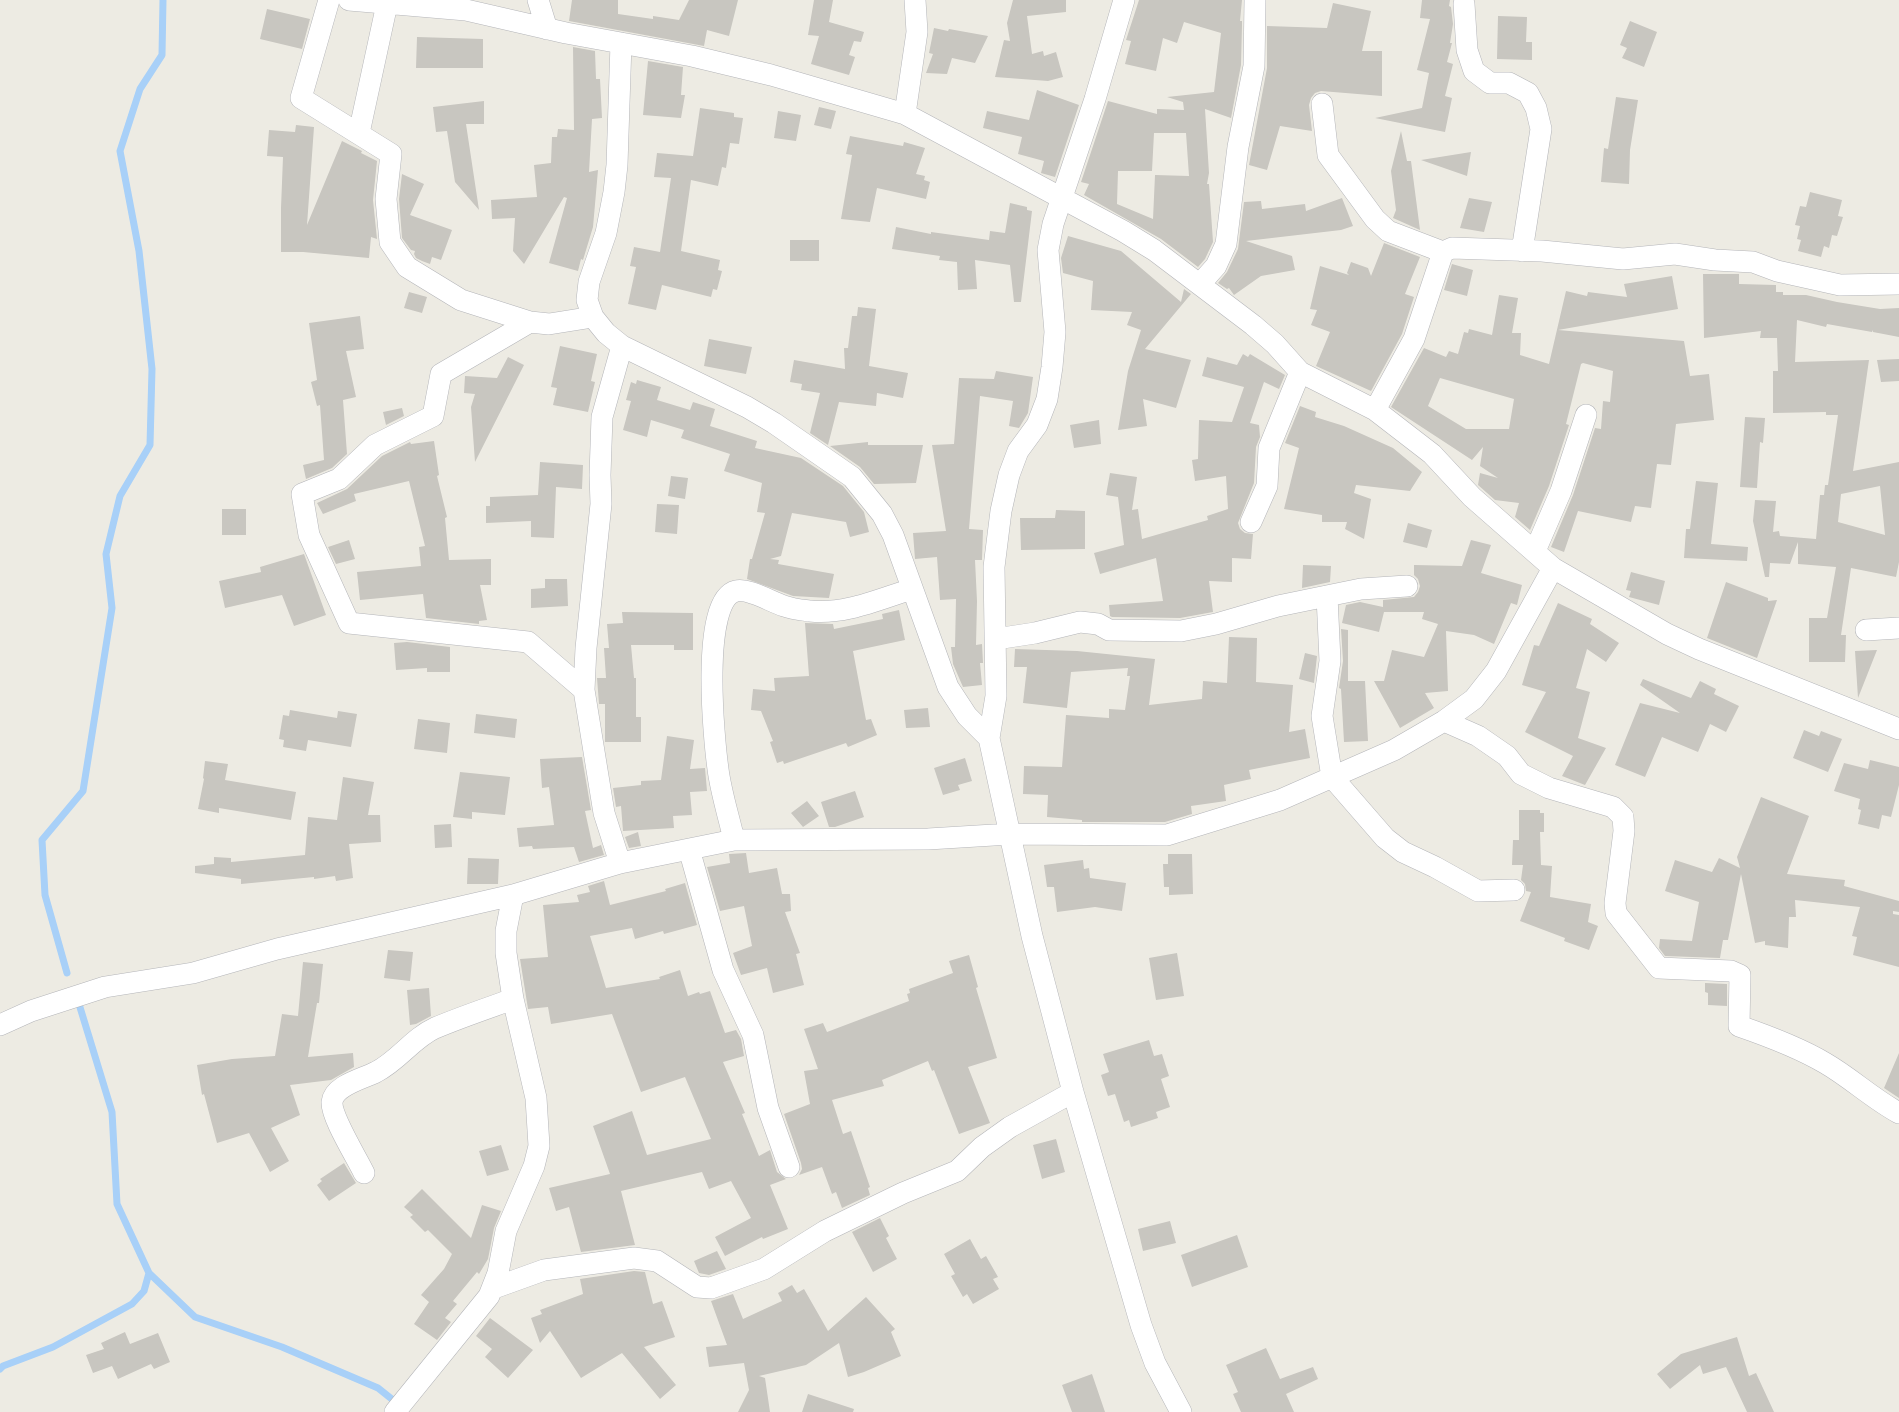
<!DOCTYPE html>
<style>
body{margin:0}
canvas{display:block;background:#edebe3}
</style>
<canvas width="1899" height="1412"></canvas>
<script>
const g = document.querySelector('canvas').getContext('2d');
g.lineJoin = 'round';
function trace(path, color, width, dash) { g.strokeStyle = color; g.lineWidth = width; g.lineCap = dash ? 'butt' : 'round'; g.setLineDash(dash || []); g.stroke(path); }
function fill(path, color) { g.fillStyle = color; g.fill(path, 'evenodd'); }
const stream = new Path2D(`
 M67,973L45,895L42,840L83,791L112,608L106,554L120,496L150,445L152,369L139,251L120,151L140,89L162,55L163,0
 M79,1004L112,1112L117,1204L149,1273L195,1317L282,1347L378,1388L398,1404
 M0,1369L3,1366L53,1347L132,1304L144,1291L149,1273`);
const building = new Path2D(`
 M572,0H618V14L653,19V16L679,20L689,0H738L729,36L707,30L704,46L569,21Z
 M814,0H833L829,22L864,32L861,42L854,41L849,55L855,57L849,75L811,64L819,36L808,35Z
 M1013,0H1066V12L1027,16L1032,54L1043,51L1044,56L1056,52L1063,77L1048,81L995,77L1004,40L1010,41L1007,23Z
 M1139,0H1242L1240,21H1242V25L1241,65L1231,118L1205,109L1209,173L1207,184H1209L1213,242L1205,259L1198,267L1161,239L1084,195L1089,184L1081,182L1108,101L1157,114V109L1184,110L1183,102L1167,97L1214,92L1221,33L1184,22L1177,43L1163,38L1156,71L1125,64L1131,41L1126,40ZM1154,133H1186L1189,176L1155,175L1153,219L1117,204L1118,171H1152Z
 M1422,0H1450L1449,6L1451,7L1453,24L1450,43H1452L1447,62L1453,64L1445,96L1452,98L1445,132L1375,118L1422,108L1429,73L1417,70L1430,19L1420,18Z
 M1333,3L1371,11L1362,51H1382V96L1321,91L1315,93L1311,98L1309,105L1312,131L1280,126L1267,170L1249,165L1267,68V26L1327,28Z
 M267,9L310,19L302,49L260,39Z
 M1498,16L1527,17L1526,42H1532V60L1497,59Z
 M1630,21L1657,32L1644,67L1622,58L1627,48L1620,45Z
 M934,28L948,31L949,29L988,36L975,63L952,58L947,74L926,73L933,54L929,53Z
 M417,37L483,39V68H416Z
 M573,47L595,51L596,79H600L602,118L592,119L589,172L598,170L593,227L583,260L581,259L578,271L549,263L567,198L564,197L524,264L513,251L515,218L492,219L491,200L537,197L534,165L551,163L552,137H557L558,129L574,130Z
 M648,61L683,67L681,95H685L681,118L643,115Z
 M1037,90L1079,105L1055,177L1041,173L1044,161L1018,154L1022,137L983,128L987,111L1029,120Z
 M1616,97L1638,100L1630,150L1629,184L1601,182L1604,148L1608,149Z
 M484,101V124H466L479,210L455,182L447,131L436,132L433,107Z
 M819,107L836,111L831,129L814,125Z
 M700,108L734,113V117L743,118L739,144L730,143L726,168L722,167L718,186L691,180L681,251L720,260L718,270L722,271L717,290L713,289L711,297L662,285L656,310L628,304L636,267L630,266L634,247L660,252L671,178L654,177L657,153L693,156Z
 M778,111L801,115L796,141L774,138Z
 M296,125L314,127L307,225L342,141L362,151L361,153L377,161L373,200L377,239L371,237L369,258L303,252H281V208L283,157L267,156L269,130L295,132Z
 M1401,131L1407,161H1411L1420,230L1393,218L1396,210L1391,171Z
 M850,136L903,146L904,142L925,148L916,174L925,176L924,180L930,182L926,199L877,188L870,222L841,219L852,155L846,154Z
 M1471,152L1467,176L1421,160Z
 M402,174L424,184L410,215L452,230L441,260L432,257L430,264L422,261L416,258L414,254L415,251L411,250L402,238L399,199Z
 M1810,192L1842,200L1838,216L1843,217L1837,236L1832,235L1829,248L1824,246L1821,257L1798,251L1801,240L1797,239L1800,226L1795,225L1800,206L1806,207Z
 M1342,198L1353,226L1341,230L1246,241L1292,256L1295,270L1261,276L1234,295L1229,288L1227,289L1218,283L1227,272L1238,249L1244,202L1261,201L1262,209L1305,204L1306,211Z
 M1469,198L1492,202L1484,232L1460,228Z
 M1010,203L1027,207V210L1032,211L1021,302H1014L1010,265L975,260L977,289L958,290L957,262L939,260L940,256L892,249L896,227L931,234V232L989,240L990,231L1005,233Z
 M1068,236L1121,251L1181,302L1184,289L1191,294L1145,349L1191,360L1176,408L1143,399L1147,426L1118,430L1128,371L1141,330L1127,325L1132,312L1091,310L1093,281L1063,273L1061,258Z
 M790,240H819V261H790Z
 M1384,243L1420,257L1405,294L1414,297L1402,334L1371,391L1316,366L1330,332L1311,325L1317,310L1310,309L1320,266L1349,275L1347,273L1351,262L1368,268L1371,276Z
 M1452,264L1473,270L1467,296L1444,290Z
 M1703,274H1739V284L1776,285V292H1783V295H1806L1837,302L1880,309L1899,308V337L1873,332V330L1872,332L1827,324L1826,327L1797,320L1795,362L1869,360L1853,471L1899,462V562L1896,577L1851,568L1841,635H1846L1845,662H1809V618H1827L1836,567L1798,564V542L1790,564L1770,563L1769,577H1765L1753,521L1755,500L1776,501L1773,532L1779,531L1780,536L1816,539L1820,495H1824L1825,485H1828L1838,415H1826V412L1773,413V371H1778L1777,338H1760L1761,331L1704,338ZM1880,486L1885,535L1838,522L1841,494Z
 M1672,276L1678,309L1558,330L1684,341L1690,376L1709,374L1714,420L1676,424L1671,465L1657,464L1651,508L1635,506L1631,522L1578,511L1564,552L1551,547L1573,495L1595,428L1601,429L1603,401L1610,402L1613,371L1583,363L1581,364L1566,424L1569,425L1549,486L1530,530L1515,517L1519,503L1495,500L1478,485L1480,473L1498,478L1480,466L1483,447L1472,460L1391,407L1424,348L1446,357L1449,351L1458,354L1464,332L1468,333L1469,329L1492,335L1499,295L1518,298L1512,333H1521L1520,355L1549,364L1566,291L1587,296L1588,292L1627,297L1624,284ZM1440,378L1514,399L1509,429H1466L1428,406Z
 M409,292L427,297L422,313L404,308Z
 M858,307L876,309L869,366L908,373L903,398L877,393L876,406L839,402L828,445L810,433L820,393L801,390L802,384L790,382L794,360L845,369L844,348H848L852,316H857Z
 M360,316L364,349L346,351L356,397L343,400L347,454L332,468L306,479L303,465L324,460L320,405L317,406L311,382L317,380L309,323Z
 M709,339L752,347L746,374L704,366Z
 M560,346L597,354L591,381L595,382L588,412L553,405L557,388L551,387Z
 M1243,354L1248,357L1250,354L1285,375L1279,389L1264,382L1250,423L1259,425L1260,437L1256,447L1254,483L1238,523L1240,529L1245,533L1253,534L1251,559L1232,558V582L1209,581L1213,612L1180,618L1112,617L1110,616L1109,605L1163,601L1156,558L1100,574L1094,553L1124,545L1118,497L1106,495L1110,473L1137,477L1132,510L1138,509L1142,539L1208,520L1207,516L1228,509L1226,476L1195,481L1192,460L1198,459L1199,420L1232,422L1244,387L1202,376L1207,357L1237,365Z
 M508,357L524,365L475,462L471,407L475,394L464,393L465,376L497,378Z
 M1899,359V381L1881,382L1877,360Z
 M996,371L1033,377L1028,413L1019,428L1009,426L1013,401L980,396L969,529L983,530L982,560H975L977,601L976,645L982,644L983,663H980L982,685L963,687L953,664L951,647H955L956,599L940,600L937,557L915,559L913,533L946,531L932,445L954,444L959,378L994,379Z
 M637,380L661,387L657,400L690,410L693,402L715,409L710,426L757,441L755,448L801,458L843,486L864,512L869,532L850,537L846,522L792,513L781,556L770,559L779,560L778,564L834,574L829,598L793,596L747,579L750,559H752L765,513L757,512L762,483L724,471L730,454L681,438L684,430L651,420L647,437L623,430L631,401L626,400L631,382L636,384Z
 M1300,406L1316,412L1315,417L1344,426L1393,448L1422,472L1410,491L1356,485L1354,493L1371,499L1364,539L1345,529L1347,522H1322V515L1284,509L1299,448L1285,443Z
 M402,408L404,416L386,425L383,412Z
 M1745,417L1765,418L1763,443L1760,442L1757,488L1740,487Z
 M1099,420L1101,444L1074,448L1070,425Z
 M434,441L439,475L437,476L447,517L445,518L449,560L491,559V585H480L487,620L479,621V624L426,618L423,594L360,600L357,572L421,566L419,547L425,546L409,481L354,494L356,501L323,514L317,503L347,489L382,456L410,442L411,444Z
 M868,442V445H923L916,483L874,484L860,467L830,446Z
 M540,462L583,465L582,489L556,487L554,538L531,537V521L486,523V506H490V497L538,495Z
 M671,476L688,478L685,499L668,496Z
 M1696,481L1718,483L1711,544L1748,547L1747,561L1684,558L1686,529H1690Z
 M657,504L679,505L677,534L655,532Z
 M222,509H246V535H222Z
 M1056,510L1085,511V549L1021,550L1020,518H1055Z
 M1408,523L1432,530L1427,548L1403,542Z
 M349,540L355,559L336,564L328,547Z
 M1471,540L1491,545L1481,573L1522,585L1517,605L1511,603L1494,644L1474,635L1446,631L1448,691L1425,693L1434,708L1400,728L1374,681H1384L1392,650L1424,657L1438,624L1422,619L1424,612H1384L1379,632L1342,623L1346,605L1360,602L1383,607V600L1414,597L1418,592L1420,586L1418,579L1414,575V565L1462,566Z
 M304,554L326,615L294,626L282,595L225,608L219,581L261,572L260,567Z
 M1303,565L1331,566L1330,582L1302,588Z
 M1631,572L1665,581L1659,605L1629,597L1631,591L1626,590Z
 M545,579H567L568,606L531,608V589L545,588Z
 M1726,582L1768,598V601L1777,600L1757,658L1707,638Z
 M1558,603L1592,619L1590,624L1619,643L1606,662L1587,649L1576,688L1590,692L1578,738L1606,748L1585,785L1562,776L1573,756L1525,732L1546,692L1522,685L1534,645L1539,646Z
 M899,610L905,640L853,651L866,720L871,719L877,735L848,747L846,743L784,764L783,761L777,763L770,742L773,741L761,711L751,710L753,689L775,691L774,678L809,676L805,623L833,624L834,629L883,619L882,614Z
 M622,612L693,613V650H674V645H631L634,678H636V717H641V742H605V704H599L597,678H606L604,648H609L607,624L623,623Z
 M1341,629L1348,630V681H1365L1368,741L1344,742L1341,689L1339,688L1343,661Z
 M1229,637L1257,638L1256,682L1293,685L1289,732L1305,729L1310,758L1249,770L1251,779L1224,785L1226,801L1191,806L1192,814L1165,822H1082V820L1047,817L1048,795L1023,794L1024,766L1062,767L1066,715L1109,718V709L1125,710L1130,676H1127L1128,668L1071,672L1067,708L1023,703L1027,667H1014L1015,649L1077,651L1155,659L1149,705L1202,699L1203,681L1227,683Z
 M407,642L450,647V672H427V668L396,670L394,643Z
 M1877,650L1858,698L1855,651Z
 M1305,653L1317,656L1314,683L1299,679Z
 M1643,679L1691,698L1700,681L1716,689L1714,694L1739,706L1726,732L1710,724L1698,752L1662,737L1645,777L1615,765L1640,703L1680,713L1640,685Z
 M928,708L930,727L906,728L904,710Z
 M290,710L337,718L338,711L357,714L351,747L308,740L306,751L283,747L284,740L279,739L283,715L289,716Z
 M476,714L517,719L515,738L474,733Z
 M418,719L450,723L447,753L414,749Z
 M1804,730L1819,736L1821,731L1842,739L1828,772L1793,758Z
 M667,736L694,740L690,769L705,768L707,791L690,792L692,815L673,816L674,828L623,831L621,806L616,807L613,788L641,785V781L661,780Z
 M582,757L591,810L585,811L593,848L601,845L604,855L579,862L574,847L533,849L532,846L519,847L517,828L554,825L549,787L542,788L540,759Z
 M965,758L972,781L958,785L960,790L943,795L934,768Z
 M1870,760L1899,767V785L1891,817L1882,815L1879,829L1858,824L1861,810L1858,809L1860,799L1834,791L1844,763L1868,769Z
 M205,761L228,764L225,780L296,792L291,820L219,808V813L198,809L204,779L203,778Z
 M460,772L510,777L505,815L472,812V819L453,817Z
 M343,777L374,782L368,815H380L381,842L349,844L353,878L336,881L335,876L314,879V877L241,884V879L195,873V866L214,864V857L231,858V862L305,855L308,817L337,820Z
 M855,791L864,817L835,827H829L821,802Z
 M1761,797L1809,816L1787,874L1845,880L1844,886L1899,901V912L1893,911V914L1899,915V967L1853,955L1857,937L1852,936L1860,907L1795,900L1796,917H1789L1788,948L1765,945V941L1755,943L1741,874L1728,940H1723L1720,958L1665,956L1659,948L1660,939L1692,941L1699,902L1665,891L1675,860L1712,872L1719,858L1740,868L1737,857Z
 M807,801L819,816L803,827L791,813Z
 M1519,810H1540V813H1544V832H1540L1541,865L1552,866L1550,897L1591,904L1588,922L1598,926L1589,950L1564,941L1565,938L1520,921L1531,892L1526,891L1525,884L1521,880L1523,865H1512L1513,840H1519Z
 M451,824L452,847L435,848L434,825Z
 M638,832L641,846L629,848L625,837Z
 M746,853L749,873L777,868L782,894H790L791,911L785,912L800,953L796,954L804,985L773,993L767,968L741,975L733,953L752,946L744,906L720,911L707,867L730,863L729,854Z
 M1168,854H1192L1193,894L1169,895V887H1164L1163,864H1168Z
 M468,858L499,859L498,884H467Z
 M1083,860L1084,869L1089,868L1090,878L1126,883L1122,911L1095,907L1057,912L1054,887H1047L1044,865Z
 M604,881L610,905L666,891L665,889L685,883L697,925L664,934L663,931L635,939L632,928L590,936L606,988L660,979L659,977L680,970L688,996L699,992L700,994L710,991L725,1033L736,1030L741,1039L744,1056L723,1062L745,1113L742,1114L759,1156L770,1150L777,1172L786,1179L770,1185L788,1229L763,1239L762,1237L725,1256L715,1237L751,1218L731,1181L709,1189L702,1172L621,1191L635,1245L581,1252L569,1207L556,1211L549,1188L610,1174L593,1126L632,1111L647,1155L711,1139L685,1077L641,1092L612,1014L551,1024L548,1007L528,1009L520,959L548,957L543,905L579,902L577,895L590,892L588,886Z
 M388,950L413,952L410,981L384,978Z
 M1177,953L1184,996L1156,1000L1149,958Z
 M969,955L978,987L976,988L997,1058L968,1067L990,1123L959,1134L934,1070L932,1071L928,1061L882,1080L884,1086L832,1100L843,1134L851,1131L870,1187L868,1188L870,1195L842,1208L836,1192L832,1194L822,1167L799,1175L802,1169L801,1163L784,1114L810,1104L804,1071L818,1069L804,1029L823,1023L827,1032L909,1001L907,994L910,993L909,989L953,973L949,961Z
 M303,962L323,964L319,1003H317L308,1057L353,1053L354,1067L331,1080L290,1085L300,1115L271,1128L289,1161L270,1172L249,1133L217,1143L204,1094L202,1095L197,1065L232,1059L275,1056L282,1014L298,1016Z
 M1705,983L1727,984V1006L1708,1005V993L1705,992Z
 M429,988L431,1016L416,1024L410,1025L407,990Z
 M1149,1040L1154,1056L1162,1054L1169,1076L1161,1079L1170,1107L1156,1112L1158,1118L1131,1127L1129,1120L1124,1122L1115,1094L1108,1096L1101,1075L1109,1072L1103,1054Z
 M1899,1053V1098L1884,1088Z
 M1056,1139L1065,1172L1042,1179L1033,1145Z
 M501,1145L509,1170L487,1176L479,1151Z
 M344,1163L356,1183L329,1201L317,1185L322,1181L320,1179Z
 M422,1189L471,1238L482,1205L501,1211L494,1228L488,1259L479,1274L477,1272L453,1301L457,1304L445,1318L451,1322L437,1340L414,1324L429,1302L421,1295L444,1269L452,1254L428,1230L425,1232L410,1217L413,1215L404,1207Z
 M880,1218L889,1236L886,1238L897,1259L873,1272L852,1232Z
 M1170,1221L1176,1243L1143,1251L1138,1229Z
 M1237,1235L1248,1267L1192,1287L1181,1255Z
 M970,1239L981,1259L986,1256L998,1277L993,1279L999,1289L973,1304L967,1294L963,1297L951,1276L955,1274L944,1254Z
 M717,1251L726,1269L709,1275L699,1273L694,1261Z
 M634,1271L645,1272L653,1304L662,1301L675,1337L644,1347L676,1385L660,1399L622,1353L581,1378L550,1331L540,1343L531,1318L542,1314L540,1310L583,1294L580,1279Z
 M792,1285L797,1293L804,1289L828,1331L866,1297L895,1329L891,1332L901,1356L864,1372L848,1377L839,1343L806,1365L759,1376L765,1378L770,1412H738L749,1390L744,1363L709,1367L706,1347L727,1345L711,1301L733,1294L743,1319L782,1301L778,1293Z
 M490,1318L533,1350L508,1378L485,1357L492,1349L476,1336Z
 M125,1332L130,1344L158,1333L170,1362L154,1369L151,1364L118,1379L112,1366L93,1373L86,1355L104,1349L101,1343Z
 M1737,1337L1749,1376L1756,1373L1774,1412H1747L1726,1367L1703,1374L1700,1365L1670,1389L1657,1374L1681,1354Z
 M1266,1348L1280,1379L1313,1367L1318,1379L1286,1394L1294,1412H1241L1233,1394L1238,1392L1226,1365Z
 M1092,1374L1105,1412H1072L1062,1385Z
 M808,1394L854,1409L853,1412H802Z`);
const minor = new Path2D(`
 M329,0L301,98L391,154L386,199L390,242L407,267L461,300L530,322
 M349,0L466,10L566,33L692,56L771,75L905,114L1123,231L1154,250L1253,325L1275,344L1300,372L1375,410L1432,454L1472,497L1553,568L1667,634L1699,649L1899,729
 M538,0L547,29
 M1124,0L1095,99L1053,224L1048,250L1055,332L1052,367L1047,399L1037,425L1018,451L1009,475L1001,511L994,567L996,696L989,738L1032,936L1073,1092L1141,1325L1155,1363L1181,1412
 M1464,4L1467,50L1474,71L1490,83H1509L1528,93L1536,108L1541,129L1522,251
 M621,43L617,165L614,192L606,233L589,282L587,300L593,317L606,333L622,346L747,407L774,423L852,477L882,514L893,535L948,687L967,716L989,738
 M1322,104L1328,155L1375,219L1388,231L1443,252
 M905,114L917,32L915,0
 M359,133L387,4
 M1200,284L1216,266L1226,244L1238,147L1254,66L1255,0
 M1375,410L1414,339L1443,252L1452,248L1542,251L1623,259L1675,254L1715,260L1753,262L1777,271L1840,285L1899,284
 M1251,522L1267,486L1269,448L1300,372
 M1535,551L1561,491L1586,415
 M1327,596L1330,661L1322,716L1332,777L1385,838L1403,852L1435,867L1478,891L1514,890
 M1866,630L1899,628
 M996,639L1035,633L1080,622L1098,624L1109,630L1181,631L1216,624L1278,606L1361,589L1407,586
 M584,690L528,642L349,623L309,535L302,494L339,479L375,445L433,416L441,374L530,322L549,324L593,317
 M1444,721L1478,736L1507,756L1521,774L1549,788L1613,807L1623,817L1624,831L1615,903L1616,913L1659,968L1731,971L1740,975L1739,1026C1768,1036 1798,1047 1825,1063C1851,1078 1873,1099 1899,1113
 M734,840C729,817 721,793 718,769C714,740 700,600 736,591C749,588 771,602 784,606C792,609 802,610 810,611C845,615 879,599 912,589
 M689,849L723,970L753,1035L768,1108L789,1167
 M620,863L604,813L584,690L586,648L601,504L600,475L602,417L622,346
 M0,1025L31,1011L105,987L193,973L277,949L513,895L620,863L734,840L928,839L1010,834L1167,835L1280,800L1394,750L1444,721L1474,699L1496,671L1553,568
 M364,1173C357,1158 331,1117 332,1102C334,1085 363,1079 376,1072C398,1061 413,1038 435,1028C461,1017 488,1008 513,999
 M494,1288L544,1270L634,1258L657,1261L697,1287L711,1288L764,1269L825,1231L903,1193L957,1171L982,1147L1010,1127L1073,1092
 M395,1412L489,1296L498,1273L506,1231L534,1166L539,1146L536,1098L513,999L506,953V931L513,895`);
trace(stream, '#a8d0f8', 7);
fill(building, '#c8c6c0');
trace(minor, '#b4b5b9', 22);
trace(minor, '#fff', 21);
</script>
